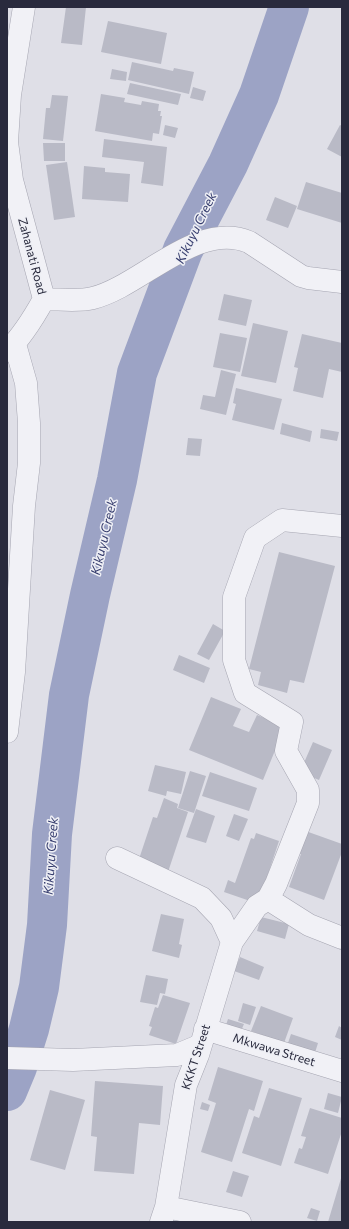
<!DOCTYPE html>
<style>
body{margin:0}
#map{position:relative;width:349px;height:1229px;overflow:hidden;background:#dfdfe7;font-family:Commissioner,sans-serif}
canvas{display:block}
.frame{position:absolute;inset:0;border:8px solid #292a3d;pointer-events:none}
</style>
<div id="map">
<canvas width="349" height="1229"></canvas>
<div class="frame"></div>
</div>
<script>
const g = document.querySelector('canvas').getContext('2d');
g.lineJoin = 'round';
function trace(path, color, width, dash) { g.strokeStyle = color; g.lineWidth = width; g.lineCap = dash ? 'butt' : 'round'; g.setLineDash(dash || []); g.stroke(path); }
function fill(path, color) { g.fillStyle = color; g.fill(path, 'evenodd'); }
function write(font, color, halo, rows, align = 'center') {
  g.font = font + ' Commissioner,sans-serif'; g.lineWidth = 3; g.setLineDash([]); g.textBaseline = 'middle'; g.strokeStyle = halo; g.fillStyle = color; for (const [text, x, y, turn = 0] of rows) {
    g.save(); g.translate(x, y); g.rotate((+turn || 0) * Math.PI / 180); g.textAlign = isNaN(turn) ? turn : align; if (halo) g.strokeText(text, 0, 0); g.fillText(text, 0, 0); g.restore();
  }
}
const river = new Path2D(`
 M7,1091L17,1067L29,1029L39,987L47,925L52,834L69,695L90,595L117,480L137,373L183,250L228,164L259,95L289,7`);
const building = new Path2D(`
 M66,7H86L82,45L61,43Z
 M108,21L167,33L161,64L101,52Z
 M132,62L173,71L174,68L194,72L189,94L128,80Z
 M112,69L127,72L126,81L110,79Z
 M130,83L181,94L178,105L127,94Z
 M193,87L206,91L203,101L190,98Z
 M101,94L125,98L124,102L141,105L142,101L159,104L158,111H161L160,116H162L159,134L153,133L152,141L95,131Z
 M52,95L68,96L63,141L43,139L46,108H50Z
 M165,125L178,128L175,138L163,135Z
 M340,125L342,126V157L327,149Z
 M104,139L167,147L163,186L141,183L144,162L102,157Z
 M43,143H65V161H44Z
 M67,162L75,217L54,220L46,165Z
 M84,166L105,168V172L130,174L128,202L82,199Z
 M306,182L342,193V223L297,209Z
 M275,197L297,206L288,228L266,220Z
 M224,294L252,300L246,326L218,320Z
 M253,323L288,331L276,383L241,376Z
 M220,333L247,338L240,372L213,367Z
 M302,334L342,343V372L329,369L323,398L293,391L298,368L294,367Z
 M221,370L236,374L226,415L200,409L203,395L215,397Z
 M236,388L282,399L274,430L232,420L236,404L233,403Z
 M282,423L312,431L310,442L280,434Z
 M321,429L339,432L337,441L320,438Z
 M188,438L202,439L200,456L186,455Z
 M279,552L335,566L304,683L290,680L287,693L258,685L261,672L249,669Z
 M213,624L225,631L209,660L197,654Z
 M179,655L210,668L204,683L173,670Z
 M211,697L241,709L233,726L249,732L257,715L285,726L263,780L189,750Z
 M313,742L332,750L319,780L300,772Z
 M155,765L186,772L181,794L167,791L166,796L148,791Z
 M190,771L206,776L194,813L178,808Z
 M210,772L257,788L249,811L202,796Z
 M164,798L178,804L177,808L188,812L168,872L138,862L153,817L157,818Z
 M196,809L215,816L206,843L186,837Z
 M234,814L248,819L239,841L226,836Z
 M300,829L342,844V852L324,900L289,887L301,854L292,850Z
 M256,833L279,841L266,880L272,882L253,902L224,892L228,880L235,883L251,838L254,839Z
 M161,914L184,919L179,944L182,945L179,958L152,951Z
 M261,917L289,924L285,939L257,931Z
 M240,957L264,967L259,980L234,971Z
 M146,975L168,979L165,994L160,993L157,1005L140,1002Z
 M163,995L190,1003L176,1044L149,1035L152,1027L149,1026L155,1007L158,1008Z
 M243,1003L256,1007L250,1025L238,1021Z
 M261,1006L293,1018L284,1043L251,1031Z
 M228,1019L244,1024L240,1033L225,1028Z
 M339,1026L342,1028V1040L335,1037Z
 M291,1034L318,1043L314,1056L287,1046Z
 M218,1067L263,1081L254,1111L249,1109L232,1162L201,1152L216,1103L208,1100Z
 M95,1081L163,1086L160,1125L139,1123L134,1174L94,1171L97,1137L91,1136Z
 M269,1088L302,1098L281,1166L242,1153L254,1116L259,1118Z
 M50,1090L85,1100L65,1170L30,1160Z
 M328,1093L342,1097L338,1113L324,1109Z
 M202,1102L210,1105L208,1111L200,1109Z
 M310,1108L342,1118V1131L328,1174L294,1163L299,1148L302,1149L306,1137L301,1136Z
 M233,1171L249,1176L242,1197L226,1192Z
 M342,1175V1222H328Z
 M311,1208L320,1211L317,1221L307,1218Z`);
const minor = new Path2D(`
 M44,299C60,299 77,302 93,298C141,286 197,220 249,242L301,276L308,278L342,282
 M7,351C22,337 34,317 44,299L12,180L7,142L10,95L24,7
 M7,732L14,672L24,506L29,463V423L26,383L15,344
 M117,858L202,898L221,918L232,942L198,1055L186,1085L166,1207L161,1222
 M268,899L309,925L342,938
 M232,942L257,906L268,899L276,884L308,803V790L286,751L292,722L245,693L234,660V597L255,538L282,520L342,526
 M205,1029L342,1071
 M7,1058L73,1060L177,1055L201,1045
 M166,1207L240,1222`);
const streetNames = [
 ["Zahanati Road",32,256,75],
 ["Mkwawa Street",274,1050,17],
 ["KKKT Street",196,1057,-72]
];
const waterNames = [
 ["Kikuyu Creek",196,228,-64],
 ["Kikuyu Creek",104,537,-77],
 ["Kikuyu Creek",51,856,-86]
];
trace(river, '#9ca3c5', 40);
fill(building, '#b9bac6');
trace(minor, '#a5a5b1', 23);
trace(minor, '#f1f1f6', 22);
write('12px', '#292a3d', '#eeeff5', streetNames);
write('italic 13px', '#363d6e', '#eeeff5', waterNames);
</script>
